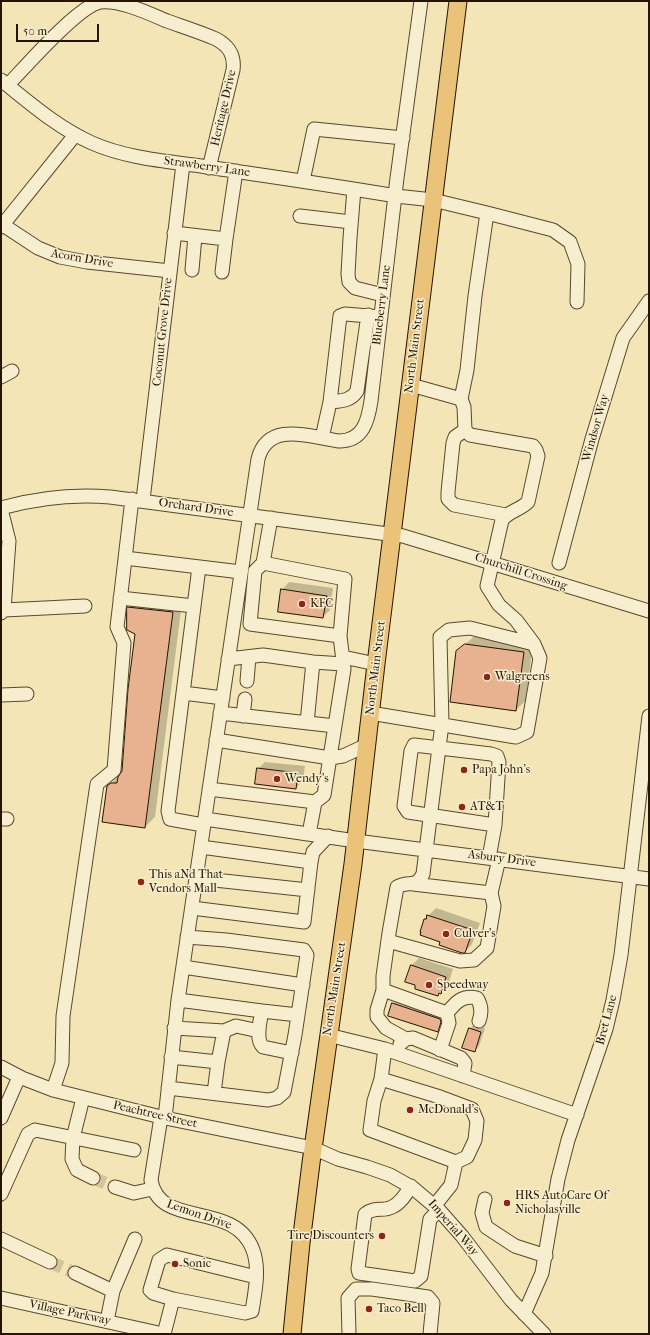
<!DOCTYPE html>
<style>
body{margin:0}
#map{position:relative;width:650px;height:1335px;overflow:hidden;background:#f3e5b5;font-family:"IM FELL French Canon",serif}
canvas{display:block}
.frame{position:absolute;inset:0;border:2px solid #241400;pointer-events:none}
.scale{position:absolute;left:16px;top:24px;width:83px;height:18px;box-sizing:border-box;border:2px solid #241400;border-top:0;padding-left:5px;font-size:12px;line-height:14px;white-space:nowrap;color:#241400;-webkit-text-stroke:3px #f7eecf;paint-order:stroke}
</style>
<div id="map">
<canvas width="650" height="1335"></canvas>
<div class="frame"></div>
<div class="scale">50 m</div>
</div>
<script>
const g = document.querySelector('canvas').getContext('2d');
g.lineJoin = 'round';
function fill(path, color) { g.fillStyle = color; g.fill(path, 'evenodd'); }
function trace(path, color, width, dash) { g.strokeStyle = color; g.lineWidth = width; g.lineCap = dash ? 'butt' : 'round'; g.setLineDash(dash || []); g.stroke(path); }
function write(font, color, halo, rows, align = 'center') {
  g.font = font + ' "IM FELL French Canon",serif'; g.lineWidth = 3; g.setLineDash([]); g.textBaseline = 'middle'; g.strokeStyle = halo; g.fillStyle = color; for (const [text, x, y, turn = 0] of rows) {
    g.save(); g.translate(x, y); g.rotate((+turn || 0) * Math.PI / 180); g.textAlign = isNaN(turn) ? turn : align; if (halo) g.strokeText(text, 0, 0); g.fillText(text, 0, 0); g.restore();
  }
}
const shadow = new Path2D(`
 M289,582L333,588L330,610L323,617L282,590Z
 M138,598L182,602L155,817L145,827L108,787L123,771L136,633L128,608Z
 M476,635L533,642L526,700L516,710L457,651Z
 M265,762L305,766L303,780L296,788L258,769Z
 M436,908L480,923L472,944L465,952L441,941L425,919Z
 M419,958L453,969L448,985L437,995L411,966Z
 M395,1002L442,1017V1020L439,1029L437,1031L393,1004Z
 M474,1024L485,1028L479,1046L474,1051L470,1029Z`);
const building = new Path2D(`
 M281,589L327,596L323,618L278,612Z
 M127,607L173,612L145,828L102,822L107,786L111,783H117L118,777L122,771L128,689L135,634L127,630Z
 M465,644L524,652L516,711L450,702L456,651Z
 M257,768L298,773L296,789L255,784Z
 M427,915L473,930L465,953H462L439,945L440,942L420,935L421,932H420L424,919H426Z
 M411,965L446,977L441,994L439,993L438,996L415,989V985L405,982Z
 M392,1003L440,1019L441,1022L438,1032L388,1016Z
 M469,1028L481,1032L475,1052L462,1048Z`);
const minorTunnel = new Path2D(`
 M93,1178L115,1187
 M50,1262L75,1273`);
const minor = new Path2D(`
 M1,80C30,103 58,128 92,143C126,158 165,161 201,166C266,176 331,185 396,196L433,200L487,213L475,296L467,370L461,399
 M8,85C25,67 78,6 100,2C121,0 148,13 167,21C184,27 200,32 216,39C229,46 235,55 233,70L209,168
 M303,181L314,129L403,138
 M354,189L350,238L348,274L349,282L355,288L383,295
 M487,213L553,230L570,242L578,264L577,302
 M300,216L351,222
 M3,225L38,248L60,257L87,262L170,271
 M1,227L75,135
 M174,233L226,239L236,171
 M192,270L195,236
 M222,272L226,239
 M1,377L12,371
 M330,402C341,401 351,401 357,391L368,315
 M465,430L455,437L453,443L448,492V499L454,505L506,515
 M322,438L330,402L340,316L345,314L381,317
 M143,500L183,164
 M1,508C37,498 72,494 110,497L403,536L649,611
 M1,509L9,541L4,610L1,613
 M271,518L263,563L255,571L250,624L340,636
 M125,558L241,572
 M559,563L592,439L623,338L649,301
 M199,567L168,811L170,819L203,825
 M120,598L194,606
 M4,610L85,606
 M343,657L376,664
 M228,659L263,655L313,662L343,664
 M247,681L249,657
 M183,693L223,698
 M1,695L27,694
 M220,713L335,726
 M370,713L516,737L527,732L540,658L534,644L516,620L499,605L487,586L502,520C509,511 520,510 528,502L538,456L536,450L533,446L470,435L465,430L464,407L461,399L411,385
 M243,716L245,699
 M307,723L313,662
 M216,740L330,758L343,756L367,745
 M209,789L315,802L324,795L344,669L340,636L345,579L263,563
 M1,819H7
 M205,819L356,841L649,879
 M309,834L315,802
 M489,858L495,825L499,762L497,756L491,754L414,745L411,751L404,806L408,812L495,825
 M311,862L313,852L328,836
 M196,878L308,890
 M413,884L491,893L499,859
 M192,908L304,922L311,862L201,847
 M388,941L460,961L474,960L487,948L494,906L491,893
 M183,967L303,985
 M383,990L447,1013L449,1023L440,1050
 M178,1000L262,1011L298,1015
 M262,1011C260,1022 255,1039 263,1047L292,1053
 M447,1013C456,1002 462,995 477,998C482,1006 482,1013 479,1021
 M174,1028L224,1031L236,1026L259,1031
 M328,1035L385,1049L577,1115
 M406,1039L386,1028L377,1017V1010L383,990V976L389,933L397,887C408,880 416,889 423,874L442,724L440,637L449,630L470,628L534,644
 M400,1044L406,1039L413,1038L461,1058L465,1063L463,1076
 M171,1057L218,1062L224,1031
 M1,1067L22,1078L53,1090L165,1118L313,1148L338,1159L367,1167L390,1175L413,1188L439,1210L462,1236L511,1300L544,1334
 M381,1079L440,1097L472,1109L477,1121L475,1140L467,1157L456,1162L370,1130L374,1101L381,1079L385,1049
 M168,1088L268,1100L277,1098L284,1092L295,1035L307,955L304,950L226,940L187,937
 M53,1090L62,1063L63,1016L97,784L114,770L124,643L117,627L132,499
 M214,1093L218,1062
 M83,1098L73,1138L72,1159L77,1170L93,1178
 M161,1117L151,1180C159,1230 234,1199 253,1250C260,1269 255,1292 252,1311L245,1313L173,1299L164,1334
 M1,1118L19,1077
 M165,1118L178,1000L258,459C268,420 310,437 339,441C363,441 368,421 371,401L397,178L421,1
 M411,1186C406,1194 401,1203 392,1207C383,1212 375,1206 365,1214L358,1269L359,1273L415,1281L421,1276L430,1219L439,1210
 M115,1187L134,1193L152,1189
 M1,1194L28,1134L35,1130L134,1150
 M485,1199L482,1213L486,1227L515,1246L546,1256
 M435,1205L451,1185L456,1162
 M1,1239L50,1262
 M75,1273L113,1291
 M1,1298L163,1334
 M173,1299L153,1293L150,1290L159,1260L167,1255L256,1277
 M524,1314L542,1273L558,1179L568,1140L606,1029L613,1000L621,955L649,716
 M107,1321L113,1291L135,1239
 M349,1334L348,1298L356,1289H372L428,1297L433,1303L430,1334`);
const major = new Path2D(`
 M292,1334L301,1243L311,1163L353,864L376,664L458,1`);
const markers = [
 [302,604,4,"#8f2418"],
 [487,677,4,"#8f2418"],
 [464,770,4,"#8f2418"],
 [277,779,4,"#8f2418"],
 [462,807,4,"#8f2418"],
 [141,882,4,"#8f2418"],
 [446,934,4,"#8f2418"],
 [429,985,4,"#8f2418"],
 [410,1110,4,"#8f2418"],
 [507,1203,4,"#8f2418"],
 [382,1236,4,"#8f2418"],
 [175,1264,4,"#8f2418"],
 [369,1309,4,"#8f2418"]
];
const streetNames = [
 ["Heritage Drive",224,108,-77],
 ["Strawberry Lane",207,167,8],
 ["Acorn Drive",82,259,10],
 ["Blueberry Lane",382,305,-83],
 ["Coconut Grove Drive",163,332,-84],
 ["North Main Street",415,346,-83],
 ["Windsor Way",596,428,-74],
 ["Orchard Drive",196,508,8],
 ["Churchill Crossing",521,572,18],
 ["North Main Street",376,668,-83],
 ["Asbury Drive",502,859,7],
 ["North Main Street",335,989,-81],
 ["Bret Lane",607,1020,-75],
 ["Peachtree Street",155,1115,13],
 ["Lemon Drive",199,1215,19],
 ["Imperial Way",453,1228,49],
 ["Village Parkway",70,1313,12]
];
const poiNames = [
 ["KFC",310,604],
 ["Walgreens",495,677],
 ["Papa John's",472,770],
 ["Wendy's",285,779],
 ["AT&T",470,807],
 ["This aNd That",149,875],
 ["Vendors Mall",149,889],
 ["Culver's",454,934],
 ["Speedway",437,985],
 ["McDonald's",418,1110],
 ["HRS AutoCare Of",515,1196],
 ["Nicholasville",515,1210],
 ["Tire Discounters",374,1236,"right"],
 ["Sonic",183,1264],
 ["Taco Bell",377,1309]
];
fill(shadow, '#0003');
fill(building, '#e8b290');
trace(building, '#241400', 1);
trace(minorTunnel, '#d4c69a', 13, [13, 6]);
trace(minor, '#58482d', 15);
trace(major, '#241400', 19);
trace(minor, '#f7eecf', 13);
trace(major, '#eac27a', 17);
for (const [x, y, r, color] of markers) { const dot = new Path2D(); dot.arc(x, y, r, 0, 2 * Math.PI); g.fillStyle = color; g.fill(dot); trace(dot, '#f7eecf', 1.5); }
write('12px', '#241400', '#f7eecf', streetNames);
write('12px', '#241400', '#f7eecf', poiNames, 'left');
</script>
